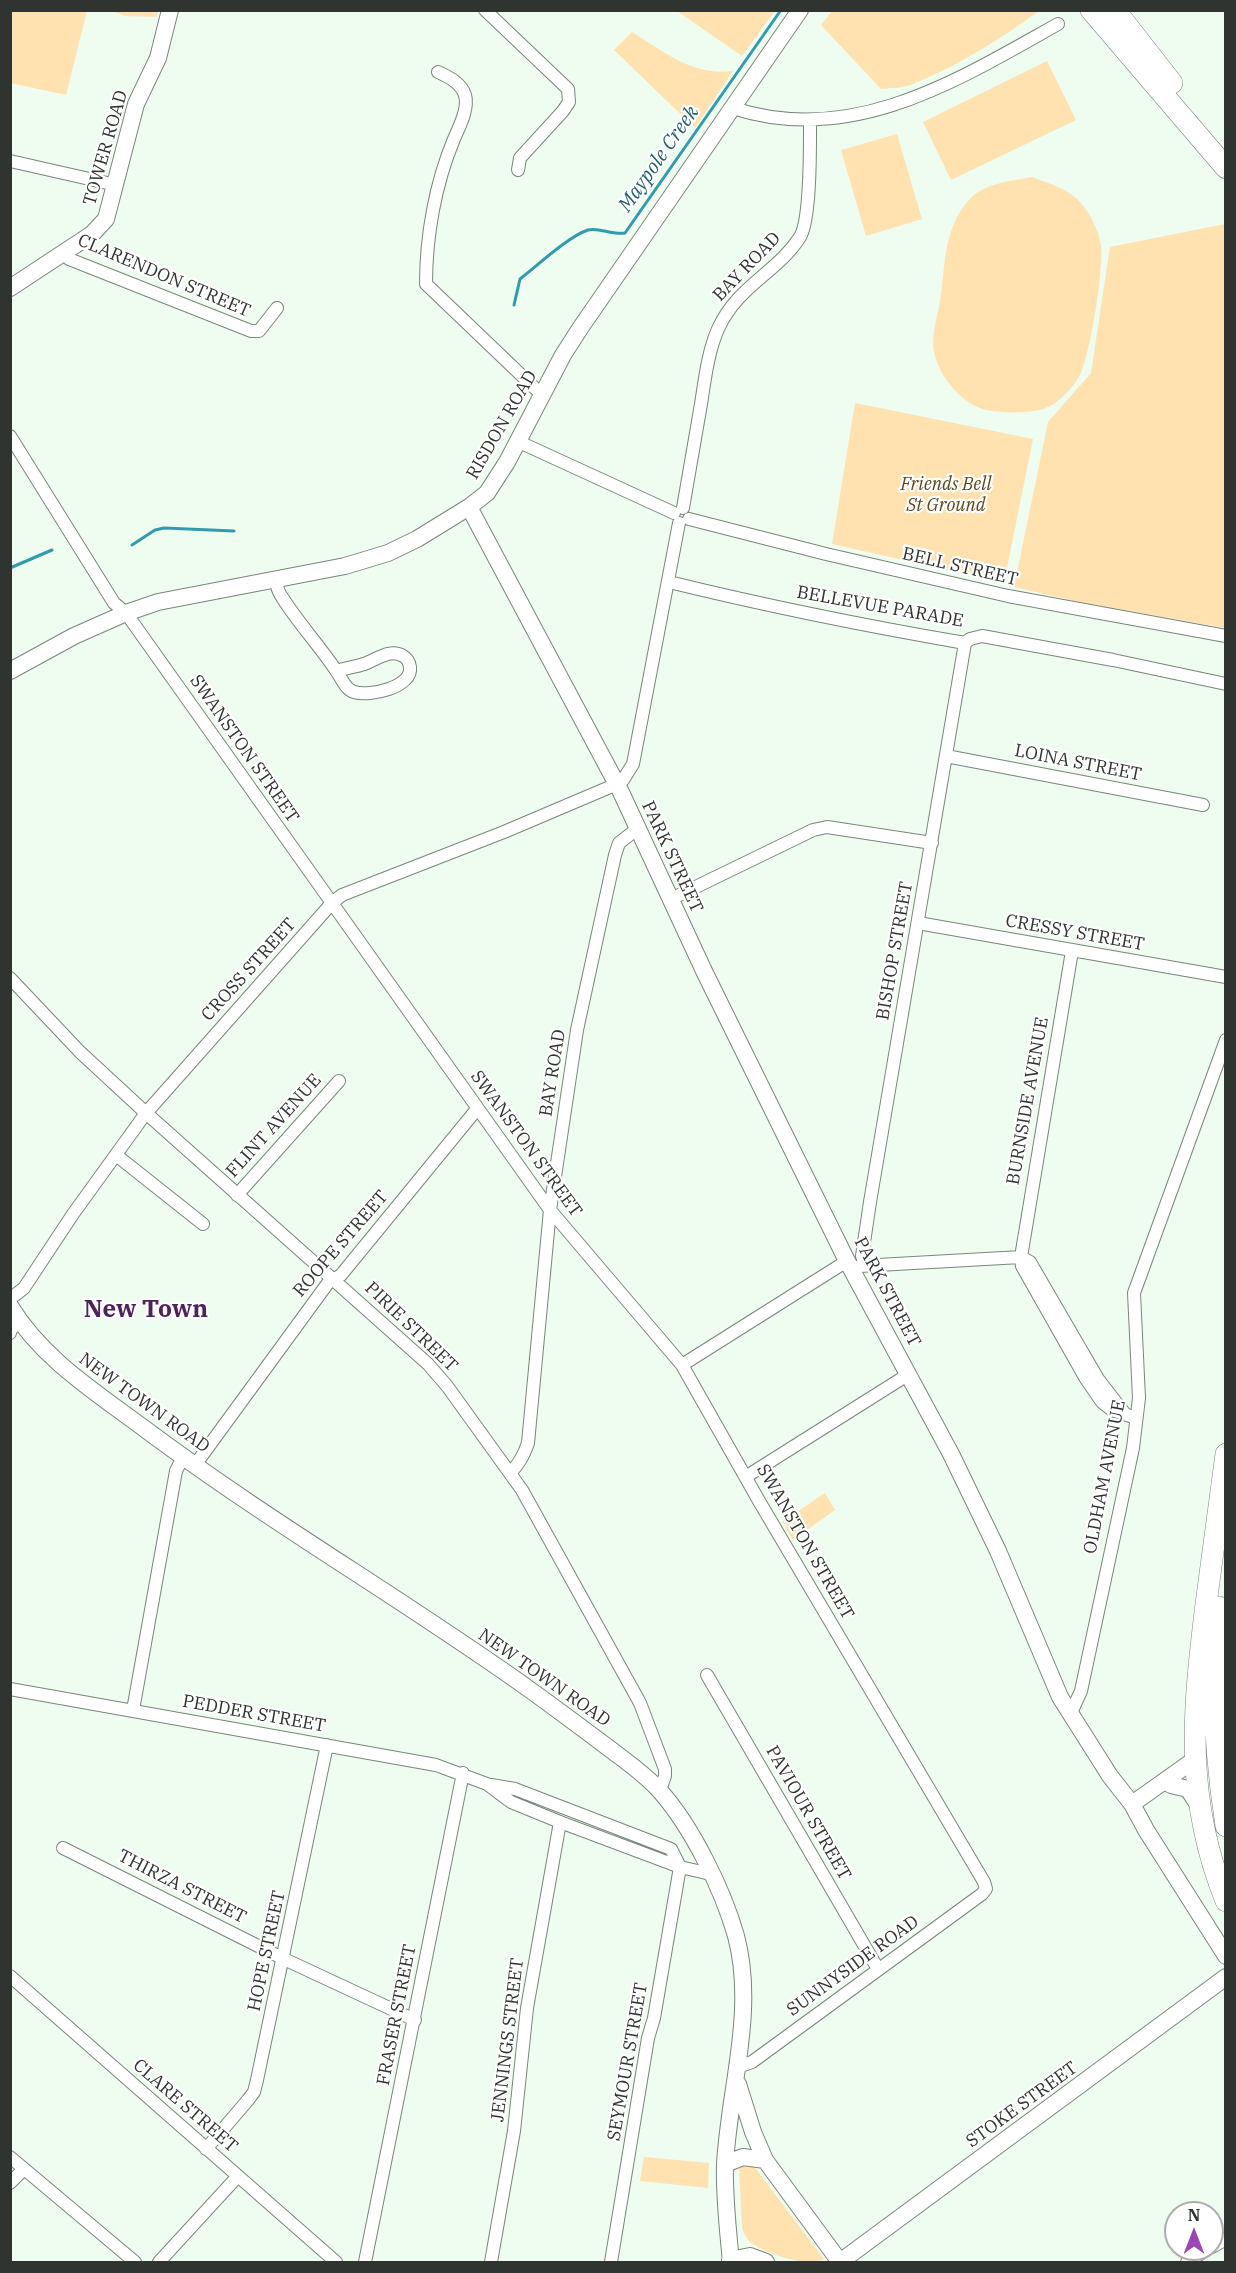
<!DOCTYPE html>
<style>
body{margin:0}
#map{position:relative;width:1236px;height:2273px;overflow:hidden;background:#effcf0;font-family:"IBM Plex Serif",serif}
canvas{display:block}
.frame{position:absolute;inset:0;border:12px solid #2f3430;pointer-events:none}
.north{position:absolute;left:1164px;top:2201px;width:60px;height:60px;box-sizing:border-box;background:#fff;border:2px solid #acaeac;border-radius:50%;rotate:0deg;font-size:16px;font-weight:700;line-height:24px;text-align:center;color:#2f3430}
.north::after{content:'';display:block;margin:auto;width:21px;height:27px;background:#9b47b6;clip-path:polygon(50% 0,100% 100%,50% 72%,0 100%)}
</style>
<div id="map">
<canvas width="1236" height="2273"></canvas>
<div class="frame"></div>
<div class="north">N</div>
</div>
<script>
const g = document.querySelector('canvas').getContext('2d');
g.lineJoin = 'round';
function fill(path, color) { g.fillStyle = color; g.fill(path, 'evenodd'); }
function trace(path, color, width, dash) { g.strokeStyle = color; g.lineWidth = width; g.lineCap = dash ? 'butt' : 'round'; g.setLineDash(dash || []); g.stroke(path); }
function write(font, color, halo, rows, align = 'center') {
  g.font = font + ' "IBM Plex Serif",serif'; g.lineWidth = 4.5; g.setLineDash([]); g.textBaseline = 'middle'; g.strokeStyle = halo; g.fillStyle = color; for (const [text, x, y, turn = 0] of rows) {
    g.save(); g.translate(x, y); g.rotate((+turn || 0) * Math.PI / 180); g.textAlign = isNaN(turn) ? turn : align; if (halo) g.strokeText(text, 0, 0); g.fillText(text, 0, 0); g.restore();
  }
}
const green = new Path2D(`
 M10,11H87L66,95L11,83Z
 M112,11H158L157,17L125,16Z
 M677,11H775L742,56Z
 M832,11V10L1039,11C1000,39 958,66 913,84C904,88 891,88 881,89L821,25Z
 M632,32C665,52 692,76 733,71L695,128L614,50Z
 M1047,61L1076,120L951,180L923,122Z
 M897,134L922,219L866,236L841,150Z
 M1032,177C1047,183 1069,189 1080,202C1090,213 1099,231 1101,246C1104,269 1090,355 1080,375C1074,386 1060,402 1048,407C1035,414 1001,413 986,410C961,404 939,376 934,352C931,337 937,317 940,302C946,265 942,231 969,200C984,183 1011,181 1032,177Z
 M1225,224V628L1079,602L1014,587L1048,422L1091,373L1110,247Z
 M855,403L1033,439L1004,583L832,544Z
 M825,1493L835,1510L793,1540L785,1527L788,1526L782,1522Z
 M644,2157L709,2163L708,2188L640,2181Z
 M744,2165H753L824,2259C809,2269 766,2253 753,2244C747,2240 744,2234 742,2228L739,2169Z`);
const stream = new Path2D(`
 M514,305L520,279C537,266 569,236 588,230C599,227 611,235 625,233L781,10
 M132,545L155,530L164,528L234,531
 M10,568L52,550`);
const street = new Path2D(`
 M485,10L568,89L569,102L563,111L520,158L518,170
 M438,72C449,77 461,83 465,95C469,109 459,127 454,139C435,184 426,237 426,284L542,395
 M733,108C852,147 958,80 1058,24
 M10,161L116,185
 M64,253L69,259L251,331H259L277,308
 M10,436L114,603L126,613L550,1210L682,1365L759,1501L984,1882L986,1889L982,1894L752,2062L738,2067
 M517,441L674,513
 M683,508C689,473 695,438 701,404C705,378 708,352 718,329C738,285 777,273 800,237C811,219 810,144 810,120
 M689,519L826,554L1008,596L1226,636
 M275,580C277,586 278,592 282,597C298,623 320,646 337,672C342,679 345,689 354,692C370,697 413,687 410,667C409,661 407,658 403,656C390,648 376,660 364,664C355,667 345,668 337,671
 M669,582C767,606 866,626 965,643L970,639L982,636L1113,660L1226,684
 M946,756L1203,805
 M623,780L633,764L679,523
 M671,899L813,830L827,827L932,843
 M918,923L1226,977
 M1072,951L1021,1257L1022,1266L1086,1379L1102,1402L1112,1410L1136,1418
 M10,978L80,1052L146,1113L428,1364L447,1386L522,1490L640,1703L665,1769V1776L660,1790
 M116,1155L203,1224
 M237,1195L339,1081
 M1021,1257L1030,1262L1098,1379L1125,1414
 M865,1265L862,1256L870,1202L965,643
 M860,1266L1021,1257
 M10,1299L24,1288L73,1214L146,1113L332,903L342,895L504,832L610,787
 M10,1333L11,1329L20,1322
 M682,1365L847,1261
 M195,1465L328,1283L341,1275L477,1109
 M511,1472C520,1463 524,1455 528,1443L550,1210L577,1030L615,855L619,843L637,829
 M747,1476L909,1374
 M707,1675L878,1969
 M10,1689L436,1765L487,1784L511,1802L560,1822L680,1867L711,1874
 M133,1710L176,1471L183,1457
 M1070,1715L1081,1691L1133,1448L1139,1398L1134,1293L1226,1040
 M491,1785L515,1789L671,1849L680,1867
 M63,1848L284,1959L415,2020
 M10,1976L336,2262
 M206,2149L248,2100L254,2092L257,2080L327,1745
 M10,2157L135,2262
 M10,2183L24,2169
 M1212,2247L1226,2239
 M159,2262L238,2176
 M365,2262L463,1773
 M491,2262L514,2131L527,2008L560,1822
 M611,2262L648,2038L654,2018L680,1867
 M1187,2262L1208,2249`);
const secondary = new Path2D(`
 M10,288L92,234L106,219L136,104L158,58L170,10
 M469,507L613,777
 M10,671L74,636L126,613L158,602L345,566L388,553L417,539L469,507L487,493L507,462L563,355L581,327L800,10
 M620,790L704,971L847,1261L951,1454L998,1551L1060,1697L1110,1776L1132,1804L1146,1830L1226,1956
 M10,1306C42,1359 97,1393 145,1429C268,1521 401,1598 526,1687C554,1707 582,1728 610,1749C627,1762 646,1775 660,1791C692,1827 723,1890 736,1936C756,2011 729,2089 725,2164C724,2197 728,2230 731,2262
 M1171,1785L1188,1789L1199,1806
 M1132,1804L1194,1760
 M738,2084L753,2132L765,2160L840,2262
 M725,2164L743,2157L765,2160
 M730,2260L750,2256L766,2262
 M840,2262L1226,1977`);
const highway = new Path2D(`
 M1091,10L1226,168
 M1115,10L1172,83
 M1226,1454C1219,1504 1213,1554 1206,1604C1193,1711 1184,1797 1226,1901
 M1219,1607C1211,1678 1215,1755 1226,1826`);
const streetNames = [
 ["TOWER ROAD",106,148,-74],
 ["BAY ROAD",747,267,-46],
 ["CLARENDON STREET",164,276,23],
 ["RISDON ROAD",502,425,-60],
 ["BELL STREET",960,567,13],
 ["BELLEVUE PARADE",880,607,10],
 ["SWANSTON STREET",244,749,55],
 ["LOINA STREET",1078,763,11],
 ["PARK STREET",672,857,65],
 ["CRESSY STREET",1075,933,10],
 ["BISHOP STREET",895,951,-80],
 ["CROSS STREET",249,970,-48],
 ["BAY ROAD",553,1073,-81],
 ["BURNSIDE AVENUE",1028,1101,-80],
 ["FLINT AVENUE",274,1126,-48],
 ["SWANSTON STREET",526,1144,54],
 ["ROOPE STREET",341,1244,-49],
 ["PARK STREET",887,1292,62],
 ["PIRIE STREET",411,1327,44],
 ["NEW TOWN ROAD",144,1403,36],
 ["OLDHAM AVENUE",1105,1477,-79],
 ["SWANSTON STREET",805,1542,60],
 ["NEW TOWN ROAD",544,1678,35],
 ["PEDDER STREET",254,1714,10],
 ["PAVIOUR STREET",808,1813,60],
 ["THIRZA STREET",182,1887,27],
 ["HOPE STREET",267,1951,-78],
 ["SUNNYSIDE ROAD",853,1966,-36],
 ["FRASER STREET",397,2015,-79],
 ["JENNINGS STREET",508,2040,-83],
 ["SEYMOUR STREET",628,2062,-80],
 ["STOKE STREET",1022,2105,-36],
 ["CLARE STREET",185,2106,41]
];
const parkNames = [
 ["Friends Bell",946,485],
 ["St Ground",946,506]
];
const waterNames = [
 ["Maypole Creek",659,159,-55]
];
const districtNames = [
 ["New Town",146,1310]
];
fill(green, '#ffe2af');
trace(stream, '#329baf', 3);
trace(street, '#7a867b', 14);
trace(secondary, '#7a867b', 18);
trace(highway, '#7a867b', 22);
trace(street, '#fff', 12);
trace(secondary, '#fff', 16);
trace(highway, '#fff', 21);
write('18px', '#2f3430', '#fff', streetNames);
write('italic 18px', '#5b461f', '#fff', parkNames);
write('italic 20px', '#265f6c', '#fff', waterNames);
write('bold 24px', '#4c2459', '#fff', districtNames);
</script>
